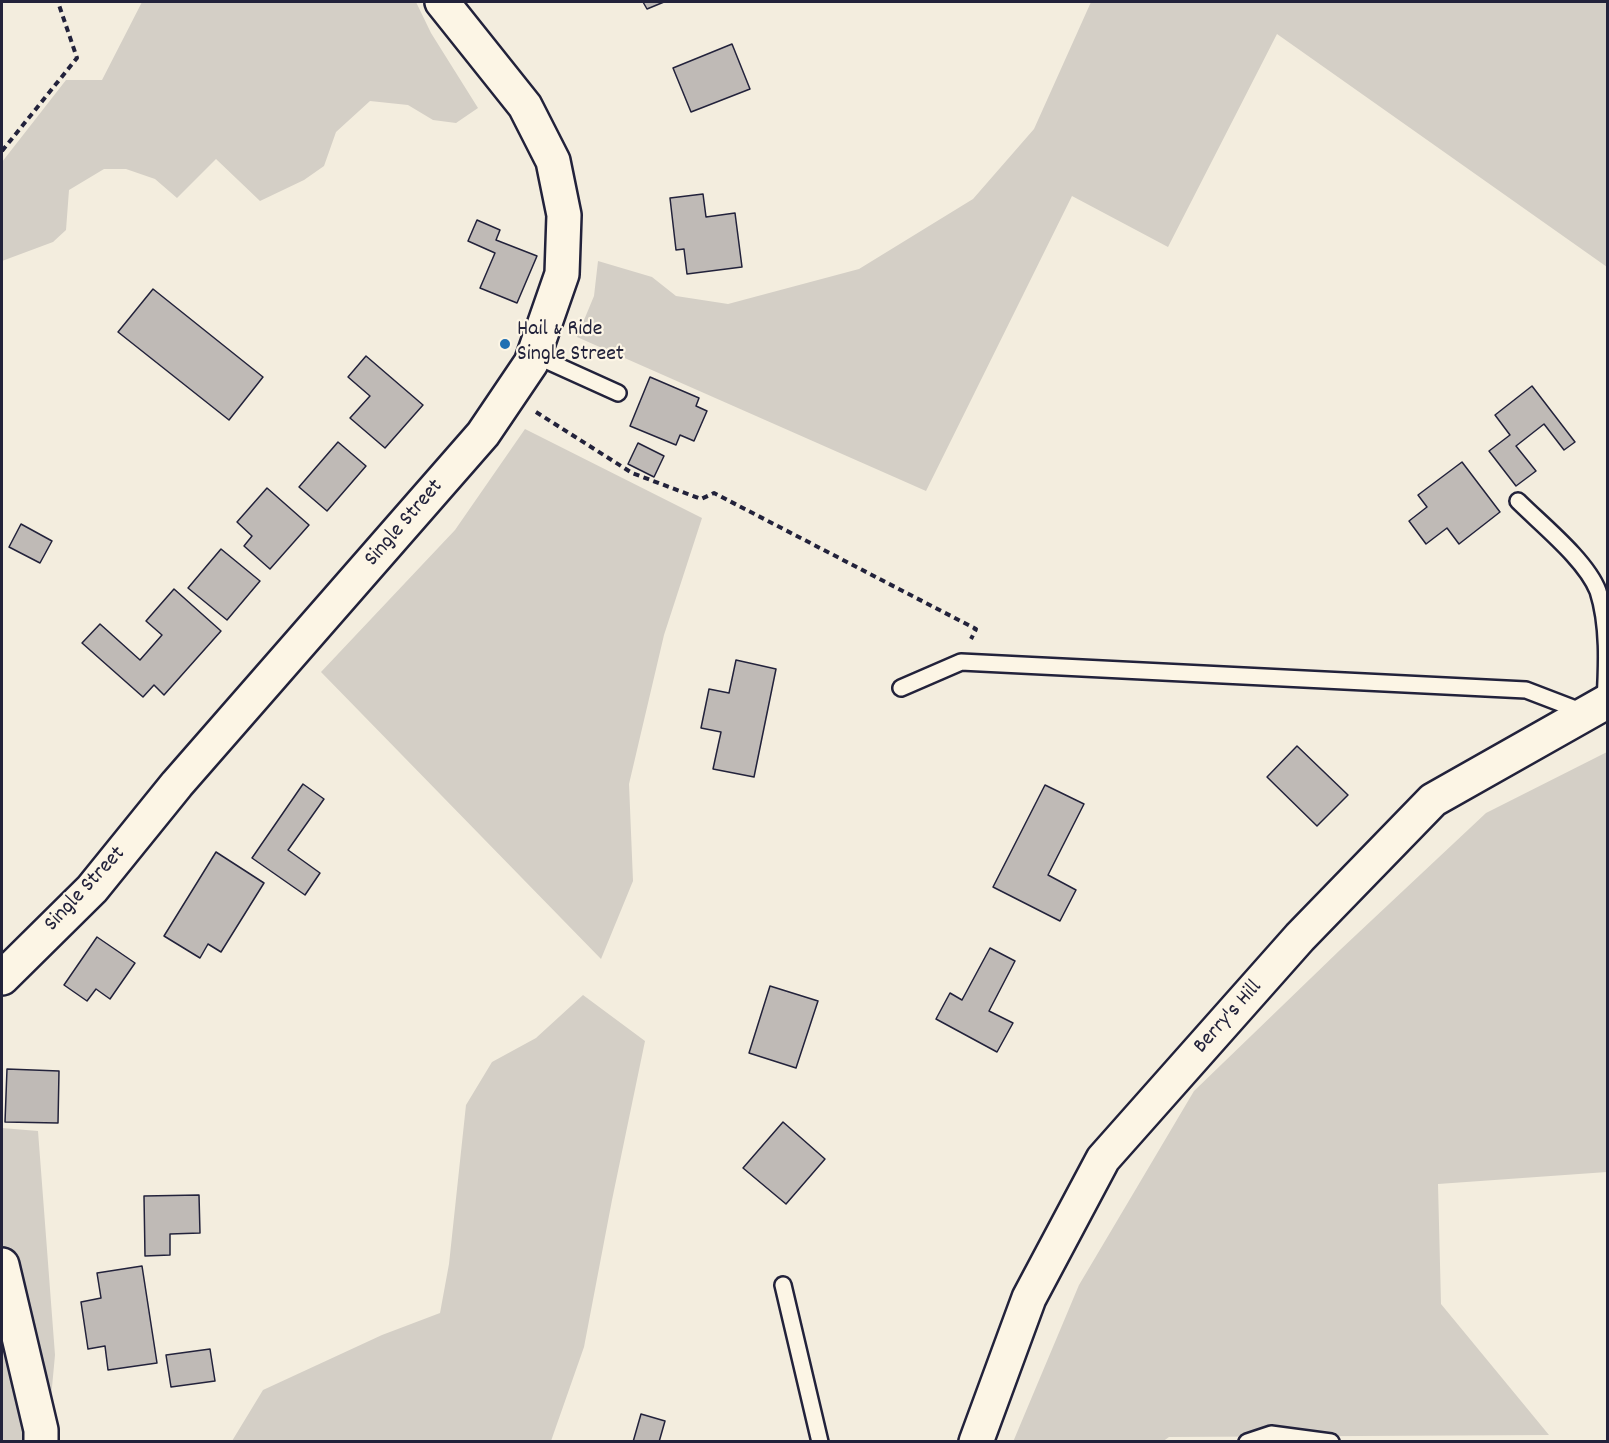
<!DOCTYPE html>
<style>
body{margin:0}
#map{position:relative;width:1609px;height:1443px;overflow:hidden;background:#f3edde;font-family:Dekko,sans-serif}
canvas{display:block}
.frame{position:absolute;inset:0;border:3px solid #22223b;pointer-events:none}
</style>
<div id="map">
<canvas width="1609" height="1443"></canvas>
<div class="frame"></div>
</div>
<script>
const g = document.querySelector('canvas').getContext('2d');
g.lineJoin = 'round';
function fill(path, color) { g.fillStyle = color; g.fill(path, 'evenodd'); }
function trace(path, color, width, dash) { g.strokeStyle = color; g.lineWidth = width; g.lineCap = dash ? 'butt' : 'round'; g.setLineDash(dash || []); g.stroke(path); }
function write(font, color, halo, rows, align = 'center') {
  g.font = font + ' Dekko,sans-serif'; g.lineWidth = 4.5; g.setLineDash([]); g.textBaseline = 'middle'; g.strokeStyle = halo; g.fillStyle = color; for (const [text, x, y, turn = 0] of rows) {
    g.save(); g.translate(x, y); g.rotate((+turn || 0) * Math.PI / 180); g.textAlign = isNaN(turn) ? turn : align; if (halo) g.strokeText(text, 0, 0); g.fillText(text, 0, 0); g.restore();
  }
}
const green = new Path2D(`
 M142,2H416L431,33L478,108L456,123L433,120L408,105L370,101L336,132L324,166L304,180L260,201L216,159L177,198L155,179L126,169H104L69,190L66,230L53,242L2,261V162L66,80H102Z
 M1091,2H1607V267L1277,34L1168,247L1072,196L926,491L577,337L594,296L598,261L652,277L676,296L728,304L859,269L973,199L1034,129Z
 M525,429L702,518L664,635L629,784L633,881L601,959L321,672L455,530Z
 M1607,752V1172L1438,1184L1441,1304L1549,1435L1169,1437L1162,1442H1013L1079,1285L1194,1091L1340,950L1486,813Z
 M583,995L645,1041L612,1200L584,1347L551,1441H232L263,1390L382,1335L440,1313L449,1264L466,1105L492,1062L536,1038Z
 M2,1128L38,1131L55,1355L47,1441H2Z`);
const building = new Path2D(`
 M643,2H664L647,9Z
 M732,44L750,89L691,112L673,68Z
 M703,194L706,217L735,213L742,267L687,274L684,249L676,250L670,198Z
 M477,220L500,230L496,240L537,256L517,303L480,288L495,253L468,241Z
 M153,289L263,377L229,420L118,332Z
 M366,356L423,405L385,448L350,418L370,396L348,377Z
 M650,377L699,398L696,406L707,411L694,441L680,435L676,445L630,426Z
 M1532,386L1575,442L1564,450L1544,424L1516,446L1536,471L1516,486L1489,451L1510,435L1495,415Z
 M338,442L366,466L327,511L299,487Z
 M638,443L664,456L654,477L628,464Z
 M1462,462L1500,512L1459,544L1447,528L1426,544L1409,521L1427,507L1418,495Z
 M267,488L309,525L270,569L244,546L252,536L237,522Z
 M21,524L52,541L40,563L9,547Z
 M221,549L260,581L227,620L188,588Z
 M174,589L221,631L164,695L154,685L143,697L82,643L100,624L140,660L162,635L146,621Z
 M736,660L776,669L754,777L713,769L721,732L701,728L709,689L729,693Z
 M1297,746L1348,795L1317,826L1267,777Z
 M303,784L324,799L288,850L320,873L305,895L252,858Z
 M1045,785L1084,804L1048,875L1076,890L1060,921L993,887Z
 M216,852L264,883L221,952L208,944L200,958L164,936Z
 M97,937L135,963L110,999L96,989L87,1001L64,985Z
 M990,948L1015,961L989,1011L1013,1023L997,1052L936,1019L950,993L962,1000Z
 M770,986L818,1001L796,1068L749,1053Z
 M7,1069L59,1071L58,1123L5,1122Z
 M783,1122L825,1159L786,1204L743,1168Z
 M199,1195L200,1233L170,1234V1255L145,1256L144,1196Z
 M142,1266L157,1363L108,1370L105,1346L88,1349L81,1302L101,1298L97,1273Z
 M210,1349L215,1381L171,1387L166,1355Z
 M641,1414L665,1421L659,1442H633Z`);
const path = new Path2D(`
 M2,151L77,58L58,2
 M536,412L632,473L701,499L714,493L976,629L971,639`);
const lane = new Path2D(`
 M534,355L618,393
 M1518,501C1542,525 1586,560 1598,591C1609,625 1607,666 1605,702
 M901,688L961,662L1526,690L1586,713
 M783,1285L820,1442
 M1247,1442L1271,1434L1331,1442`);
const secondary = new Path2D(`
 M2,978L92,889L177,784L483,434L531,363L562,274L564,215L553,161L525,106L442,2
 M2,1265L41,1430V1442
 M976,1442L1029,1298L1103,1159L1300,937L1433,800L1608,701`);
const markers = [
 [505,344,6,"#1f6fb2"]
];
const poiNames = [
 ["Hail & Ride",517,331],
 ["Single Street",517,356]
];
const streetNames = [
 ["Single Street",405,524,-49],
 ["Single Street",86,890,-47],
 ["Berry's Hill",1229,1018,-48]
];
fill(green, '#d4cfc6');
fill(building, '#bfbab6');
trace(building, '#22223b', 1.5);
trace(lane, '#22223b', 20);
trace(secondary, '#22223b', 38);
trace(path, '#22223b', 4, [6, 4.5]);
trace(lane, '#fcf5e5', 15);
trace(secondary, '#fcf5e5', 33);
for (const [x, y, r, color] of markers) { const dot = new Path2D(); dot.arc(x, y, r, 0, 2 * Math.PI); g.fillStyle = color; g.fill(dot); trace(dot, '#fcf5e5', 2); }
write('22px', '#22223b', '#fcf5e5', poiNames, 'left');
write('22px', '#22223b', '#fcf5e5', streetNames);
</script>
